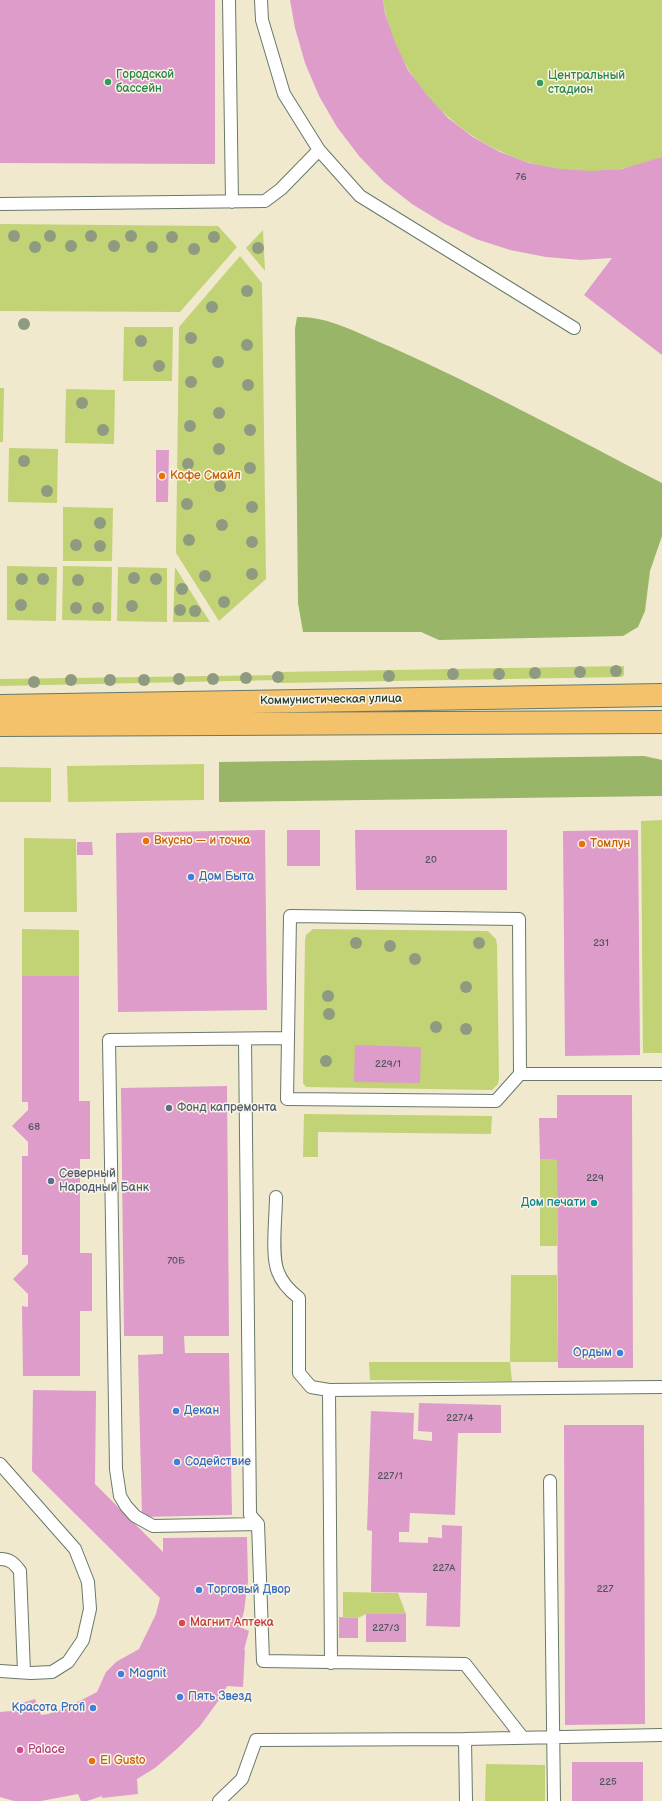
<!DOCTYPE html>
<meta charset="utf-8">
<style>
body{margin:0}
canvas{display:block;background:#f0e9ce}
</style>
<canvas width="662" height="1801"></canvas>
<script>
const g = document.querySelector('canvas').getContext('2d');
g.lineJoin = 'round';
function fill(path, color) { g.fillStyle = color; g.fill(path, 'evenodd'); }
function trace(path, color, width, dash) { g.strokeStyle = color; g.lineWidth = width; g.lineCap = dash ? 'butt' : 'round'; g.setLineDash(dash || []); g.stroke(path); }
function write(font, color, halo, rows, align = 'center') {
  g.font = font + ' "Balsamiq Sans",sans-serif'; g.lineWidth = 3; g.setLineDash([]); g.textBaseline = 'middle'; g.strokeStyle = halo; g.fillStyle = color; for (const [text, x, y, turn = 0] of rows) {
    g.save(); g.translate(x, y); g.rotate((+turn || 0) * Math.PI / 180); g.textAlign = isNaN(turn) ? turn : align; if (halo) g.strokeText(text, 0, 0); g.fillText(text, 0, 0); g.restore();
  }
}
const green = new Path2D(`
 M383,0H662V157C544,206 403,125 383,0Z
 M0,224L218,226L237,247L180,312L0,311Z
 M263,230L265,271L246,248Z
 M240,256L262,283L266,579L219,621L176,553L179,327Z
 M124,327H173L172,381H123Z
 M0,388H4L3,442H0Z
 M66,389L115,390L114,444L65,443Z
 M9,448L58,449L57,503L8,502Z
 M63,507L113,508L112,561H63Z
 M7,566L57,567L56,621L7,620Z
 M63,566L112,567L111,621L62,620Z
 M118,567L167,568V622L117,621Z
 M175,567L210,622H173Z
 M624,666V675L622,677L281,683L280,680L0,686V679L280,675V672Z
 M204,764V800L68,802L67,766Z
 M0,767L51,768V802H0Z
 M662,820V1053H643L641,821Z
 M24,838L76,839L77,912H24Z
 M22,929L79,930V976H22Z
 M313,929L488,931L496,939L497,945L499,1078L498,1084L492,1090L306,1087L303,1083L305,940L306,935Z
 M304,1114L492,1116L491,1134L318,1132V1157H303Z
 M540,1159L557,1160V1246H540Z
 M511,1275H557L558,1362H510L512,1381L370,1380L369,1362H510Z
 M343,1592L398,1593L406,1614H366L358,1618L343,1617Z
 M486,1764L545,1765V1801H485Z`);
const forest = new Path2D(`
 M297,317C329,316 362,335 391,347C483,388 572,437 662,483V536L650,571L645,611L638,627L623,636L439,640L421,632H303L298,603L295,329Z
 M644,756L662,760V796L219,802V762Z`);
const building = new Path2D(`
 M0,0H215V164L0,163Z
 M290,0H383L385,13L395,42L408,70L427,95L448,118L473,137L500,152L529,163L560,169L591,171L622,169L662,157V355L584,295L612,258L581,260L546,257L510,250L476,239L443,223L412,204L384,182L359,156L337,127L319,96L305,63L295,28Z
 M156,450H169L168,502H156Z
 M265,830L267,1010L118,1012L116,833Z
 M287,830H320V866H287Z
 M355,830H507V890H356Z
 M638,830L640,1055L565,1056L563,831Z
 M77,842H92L93,855H77Z
 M22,976H79V1101H90V1159H80V1253H92V1311H80V1376H23L22,1306L28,1307V1294L13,1279L28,1264V1255H22V1156H28V1142L12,1126L28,1110V1102H22Z
 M355,1045L421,1047L420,1083L354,1082Z
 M227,1086L229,1336H184L185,1353H229L232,1515L142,1517L138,1355L163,1354V1336H124L121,1088Z
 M557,1095H632L633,1368H558L557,1160L540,1159L539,1118H557Z
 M33,1390L96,1391L95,1484L163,1552V1538L247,1537L248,1581L244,1611L240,1627L249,1631L244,1650H245L243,1687L227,1686L219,1700L200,1726L178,1748L155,1768L137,1779L138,1794L102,1798V1796L87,1801H81L78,1794L41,1801H14L0,1797V1712L23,1710L22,1703L35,1699L41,1715L48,1714L66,1708L97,1692L106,1672L116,1662L139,1649L156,1614L160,1598L32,1471Z
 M419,1403L501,1405V1433H458L455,1515L410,1513L409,1532H399V1542L428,1543V1537L442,1538V1525L462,1526L460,1627L426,1626L427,1593L371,1592L372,1531L367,1530L371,1411L414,1413L413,1439L432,1441V1432L418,1431Z
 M564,1425H644L645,1724L565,1725Z
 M366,1614H406V1642H366Z
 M339,1617L358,1618V1638H339Z
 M572,1762H643V1801H572Z`);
const lane = new Path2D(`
 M229,0L232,202
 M261,0L262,20L284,94L319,150L360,196L574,328
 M0,204L265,201L281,189L319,150
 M287,1038L109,1040L116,1469L120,1496L126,1506L135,1516L153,1526L258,1524L263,1661L465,1664L523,1738
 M245,1039L250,1515L258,1524
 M520,1074L519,919L290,916L287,1099L496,1101L520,1074H662
 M276,1197C276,1216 271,1256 278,1272C282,1283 290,1291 299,1298V1373L311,1387L329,1390
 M0,1464L75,1549L88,1582L90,1609L83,1640L68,1662L52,1672L31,1673L0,1671
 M550,1481L554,1801
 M0,1559C10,1559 14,1563 20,1571L24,1672
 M331,1663L329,1390L662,1387
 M465,1739L662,1735
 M219,1801L242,1779L256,1740L465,1739L466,1801`);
const primary = new Path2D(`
 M0,706L662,695
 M0,725L662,722`);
const trees = [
 [14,236],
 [50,236],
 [91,236],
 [131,236],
 [172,237],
 [214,237],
 [71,246],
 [114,246],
 [35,247],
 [152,247],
 [258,248],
 [194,249],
 [247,291],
 [212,307],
 [24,324],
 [191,338],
 [141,341],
 [247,345],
 [218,362],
 [159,366],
 [191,382],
 [248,385],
 [82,403],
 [219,413],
 [190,426],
 [103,430],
 [250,430],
 [219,449],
 [24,461],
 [188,464],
 [250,468],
 [220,486],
 [47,491],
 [187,504],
 [252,507],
 [100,523],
 [222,525],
 [189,540],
 [252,542],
 [76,545],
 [100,546],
 [252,574],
 [205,576],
 [134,578],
 [22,579],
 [43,579],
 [156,579],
 [78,580],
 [182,589],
 [224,602],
 [21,605],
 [132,606],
 [76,608],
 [98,608],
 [180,610],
 [195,611],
 [616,671],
 [580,672],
 [535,673],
 [453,674],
 [499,674],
 [389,676],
 [278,677],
 [246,678],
 [179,679],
 [213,679],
 [71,680],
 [110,680],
 [144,680],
 [34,682],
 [356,943],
 [479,943],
 [390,946],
 [415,959],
 [466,987],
 [328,996],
 [329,1014],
 [436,1027],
 [466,1029],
 [326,1061]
];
const markers = [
 [108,82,4,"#2e9e5b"],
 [540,83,4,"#2e9e5b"],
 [162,476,4,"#e8710a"],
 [146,841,4,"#e8710a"],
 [582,844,4,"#e8710a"],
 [191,877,4,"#3f7fe0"],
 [169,1108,4,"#5c6f8a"],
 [51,1181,4,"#5c6f8a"],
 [594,1203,4,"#0f9aa8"],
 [620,1353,4,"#3f7fe0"],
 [176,1411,4,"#3f7fe0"],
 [177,1462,4,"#3f7fe0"],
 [199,1590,4,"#3f7fe0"],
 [182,1623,4,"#e0444e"],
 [121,1674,4,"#3f7fe0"],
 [180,1697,4,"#3f7fe0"],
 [93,1708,4,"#3f7fe0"],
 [20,1750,4,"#d1479c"],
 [92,1761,4,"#e8710a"]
];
const numberNames = [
 ["76",521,177],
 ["20",431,860],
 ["231",601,943],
 ["229/1",388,1064],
 ["68",34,1127],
 ["229",595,1178],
 ["70Б",176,1261],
 ["227/4",460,1418],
 ["227/1",390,1476],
 ["227А",444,1568],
 ["227",605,1589],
 ["227/3",386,1628],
 ["225",608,1782]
];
const leisureNames = [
 ["Городской",116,75],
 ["бассейн",116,89],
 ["Центральный",548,76],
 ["стадион",548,90]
];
const foodNames = [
 ["Кофе Смайл",170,476],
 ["Вкусно — и точка",154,841],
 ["Томлун",590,844],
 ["El Gusto",100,1761]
];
const streetNames = [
 ["Коммунистическая улица",331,700,-1]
];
const shopNames = [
 ["Дом Быта",199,877],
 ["Ордым",612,1353,"right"],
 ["Декан",184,1411],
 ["Содействие",185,1462],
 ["Торговый Двор",207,1590],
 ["Magnit",129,1674],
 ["Пять Звезд",188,1697],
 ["Красота Profi",85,1708,"right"]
];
const serviceNames = [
 ["Фонд капремонта",177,1108],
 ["Северный",59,1174],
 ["Народный Банк",59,1188]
];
const cultureNames = [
 ["Дом печати",586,1203]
];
const healthNames = [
 ["Магнит Аптека",190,1623]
];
const hotelNames = [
 ["Palace",28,1750]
];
fill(green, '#c2d376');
fill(forest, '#99b567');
fill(building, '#de9ccb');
trace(lane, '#68796a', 14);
trace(primary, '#68796a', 24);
trace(lane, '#fff', 12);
trace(primary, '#f4c26a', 22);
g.fillStyle = '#8f9b80';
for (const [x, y] of trees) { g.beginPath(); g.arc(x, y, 6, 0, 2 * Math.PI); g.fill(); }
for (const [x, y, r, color] of markers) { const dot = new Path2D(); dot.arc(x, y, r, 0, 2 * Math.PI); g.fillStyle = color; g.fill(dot); trace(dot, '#fcf5e5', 1.5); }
write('10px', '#4f555a', null, numberNames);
write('12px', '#27864d', '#fcf5e5', leisureNames, 'left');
write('12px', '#c56008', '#fcf5e5', foodNames, 'left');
write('12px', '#1f3d34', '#fcf5e5', streetNames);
write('12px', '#366cbe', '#fcf5e5', shopNames, 'left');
write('12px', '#4e5e75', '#fcf5e5', serviceNames, 'left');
write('12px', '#0d838f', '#fcf5e5', cultureNames, 'right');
write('12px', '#be3a42', '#fcf5e5', healthNames, 'left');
write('12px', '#b23c85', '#fcf5e5', hotelNames, 'left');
</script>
